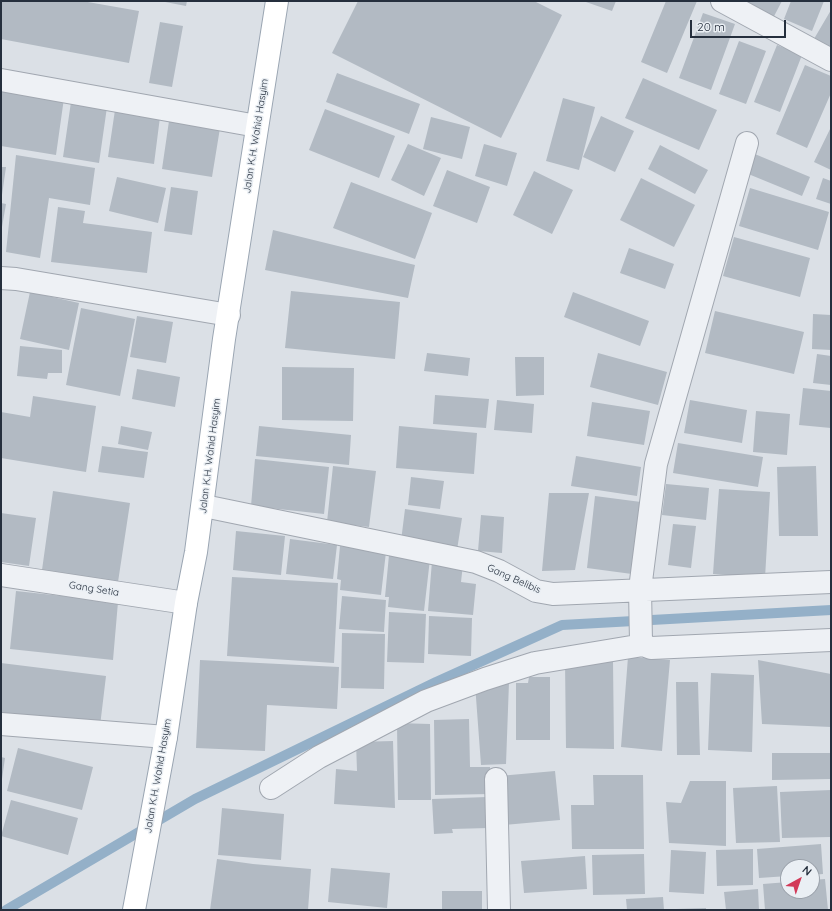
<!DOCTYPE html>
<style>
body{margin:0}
#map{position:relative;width:832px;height:911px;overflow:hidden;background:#dbe0e6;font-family:Quicksand,sans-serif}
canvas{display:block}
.frame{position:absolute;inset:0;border:2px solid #252f3d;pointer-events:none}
.north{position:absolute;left:780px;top:859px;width:40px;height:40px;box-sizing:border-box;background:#eaeff4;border:1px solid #9ba2ab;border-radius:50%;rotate:40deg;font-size:11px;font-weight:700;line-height:16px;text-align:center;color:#252f3d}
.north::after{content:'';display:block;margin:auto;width:14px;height:18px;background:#d23958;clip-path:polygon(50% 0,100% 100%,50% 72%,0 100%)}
.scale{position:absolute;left:690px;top:20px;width:96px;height:18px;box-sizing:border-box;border:2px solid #252f3d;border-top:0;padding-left:5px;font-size:12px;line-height:14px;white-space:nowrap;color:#252f3d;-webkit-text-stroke:3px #eaeff4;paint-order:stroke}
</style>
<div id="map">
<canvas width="832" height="911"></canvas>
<div class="frame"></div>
<div class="north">N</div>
<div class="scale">20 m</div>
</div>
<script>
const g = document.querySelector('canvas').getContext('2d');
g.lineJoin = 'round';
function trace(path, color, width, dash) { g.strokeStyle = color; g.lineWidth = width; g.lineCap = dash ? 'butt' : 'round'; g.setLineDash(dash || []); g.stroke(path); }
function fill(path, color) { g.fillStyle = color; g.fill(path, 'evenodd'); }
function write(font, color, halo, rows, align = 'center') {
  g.font = font + ' Quicksand,sans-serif'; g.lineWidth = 3; g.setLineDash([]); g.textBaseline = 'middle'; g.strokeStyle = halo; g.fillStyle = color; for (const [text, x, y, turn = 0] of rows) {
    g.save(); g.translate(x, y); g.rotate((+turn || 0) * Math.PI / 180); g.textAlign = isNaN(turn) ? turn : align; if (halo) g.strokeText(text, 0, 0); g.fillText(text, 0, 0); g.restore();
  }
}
const stream = new Path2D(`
 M6,910L195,799L436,682L562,625L831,610`);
const building = new Path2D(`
 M1,1H82L139,11L129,63L1,39Z
 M160,1H187L186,6Z
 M358,1H534L562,15L501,138L332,53Z
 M583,1H616L612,11Z
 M666,1H697L667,73L641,62Z
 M746,1H782L772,20L744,4Z
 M791,1H824L812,31L784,19Z
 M831,10V56L811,44Z
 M703,13L735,24L711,90L679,78Z
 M160,22L183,26L172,87L149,83Z
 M739,41L766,51L746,104L719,94Z
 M777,45L802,55L780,112L754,102Z
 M805,65L831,76V93L807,148L776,134Z
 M337,73L420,104L409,134L326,102Z
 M643,78L717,110L699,150L625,118Z
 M1,89L64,98L56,155L1,146Z
 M563,98L595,107L579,170L546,161Z
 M71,102L107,107L99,163L63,157Z
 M325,109L395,136L379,178L309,150Z
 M115,110L160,117L154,164L108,157Z
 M601,116L634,131L615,172L583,157Z
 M431,117L470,127L462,159L423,149Z
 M169,121L220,128L212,177L162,169Z
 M831,127V170L814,162Z
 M408,144L441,158L424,196L391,180Z
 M484,144L517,153L507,186L475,176Z
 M660,145L708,170L695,194L648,169Z
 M750,152L810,177L802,196L741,171Z
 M16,155L95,168L90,205L49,198L40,258L6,252Z
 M1,167H6L2,195L1,194Z
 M447,170L490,187L477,223L433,206Z
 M534,171L573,190L552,234L513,215Z
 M117,177L166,188L158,223L109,211Z
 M641,178L695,205L674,247L620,220Z
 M823,178L831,181V204L816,199Z
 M351,182L432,213L415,259L333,228Z
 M171,187L198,191L192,235L164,231Z
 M750,188L829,212L818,250L739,226Z
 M1,203L6,204L2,227H1Z
 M58,207L85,211L83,223L152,232L147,273L51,262Z
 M273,230L415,265L408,298L265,270Z
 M734,237L810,258L800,297L723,276Z
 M629,248L674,264L665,289L620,273Z
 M291,291L400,302L395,359L285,348Z
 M30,292L79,303L69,350L20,339Z
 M573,292L649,321L640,346L564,317Z
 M81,308L135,319L120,396L66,385Z
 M715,311L804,332L794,374L705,353Z
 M813,314L831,315V350L812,349Z
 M137,316L173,322L166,363L130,357Z
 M20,346L62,350V373H48L47,379L17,376Z
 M427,353L470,358L468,376L424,371Z
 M598,353L667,372L658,405L590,387Z
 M817,354L831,356V385L813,383Z
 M515,357H544V395L516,396Z
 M282,367L354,368L353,421L282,420Z
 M137,369L180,377L175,407L132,399Z
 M803,388L831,391V428L799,425Z
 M435,395L489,399L486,428L433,424Z
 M33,396L96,406L86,472L1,458V412L30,417Z
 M497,400L534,404L532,433L494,430Z
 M690,400L747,410L742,443L684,433Z
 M592,402L650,411L644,445L587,436Z
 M756,411L790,414L787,455L753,452Z
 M121,426L152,432L148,450L118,444Z
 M259,426L351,435L349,465L256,456Z
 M399,426L477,433L474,474L396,468Z
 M678,443L763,457L758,487L673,473Z
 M102,446L148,452L144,478L98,472Z
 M576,456L641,467L637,496L571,486Z
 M255,459L329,467L324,514L251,506Z
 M333,466L376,471L369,527L327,522Z
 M816,466L818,536H779L777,467Z
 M411,477L444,481L440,509L408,505Z
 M666,484L709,488L706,520L662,515Z
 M719,489L770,492L765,578L713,574Z
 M53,491L130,503L118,582L42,570Z
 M549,493H589L575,570L542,571Z
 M595,496L641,502L632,574L587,568Z
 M405,509L462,518L457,550L401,541Z
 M1,513L36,518L29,566L1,562Z
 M481,515L504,517L502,553L478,551Z
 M673,524L696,526L691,568L668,565Z
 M236,531L285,536L281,575L233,570Z
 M290,539L337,545L333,579L286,574Z
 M340,546L386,552L381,595L340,590L341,580L337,579Z
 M389,555L430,559L424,611L388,607L389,597H385Z
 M432,561L463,564L461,582L476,584L473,615L428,611Z
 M232,577L338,583L334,663L227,656Z
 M16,591L118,602L113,660L10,649Z
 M342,596L386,600L384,632L339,629Z
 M389,612L426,614L424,663L387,662Z
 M429,616L472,618L471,656L428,654Z
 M342,633L385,634L384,689L341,688Z
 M628,657L670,660L662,751L621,747Z
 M200,660L339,667L337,709L267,705L265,751L196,748Z
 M758,660L831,674V727L762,724Z
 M565,661H613L614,749L566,748Z
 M1,663L106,676L100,726L1,714Z
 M711,673L754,675L752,752L708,750Z
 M529,677H550V740H516V683H528Z
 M509,682L506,764L481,765L475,684Z
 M676,682H698L700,755H677Z
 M469,719L470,767H490L491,794L435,795L434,720Z
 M397,723L430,724L431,800H398Z
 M393,741L395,808L334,804L336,769L357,771L356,742Z
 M18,748L93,767L82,810L7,791Z
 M772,753H831V779L772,780Z
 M1,757L5,758L2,779H1Z
 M555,771L560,820L504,825L499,776Z
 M593,775H643L644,849H572L571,805H594Z
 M690,781H726V846L669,843L666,802L681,803Z
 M777,786L780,842L736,843L733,788Z
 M831,790V837L782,838L780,792Z
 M487,797L488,828L452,829L453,833L434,834L432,799Z
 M11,800L78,818L68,855L1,836Z
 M222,808L284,814L281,860L218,855Z
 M821,844L823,874L812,875V867H788V876L759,878L757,849Z
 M753,849V885L717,886L716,850Z
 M671,850L706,852L704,894L669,892Z
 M644,854L645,894L593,895L592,855Z
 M585,856L587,889L524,893L521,861Z
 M217,859L253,864L311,869L308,910H210Z
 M331,868L390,873L387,908L328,902Z
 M825,879L828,910H765L763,884L788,882V891H812V880Z
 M758,889L759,910H726L724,892Z
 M442,891H482V910H442Z
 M663,897L664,910H627L626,899Z
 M706,908V910H676V909Z`);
const minor = new Path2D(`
 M722,1L831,60
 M1,80L257,126
 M747,143L656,464L640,589L641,642L643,645L651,648L831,640
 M1,278L16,279L229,315
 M204,506L476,562L499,571L536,591L553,594L831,582
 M1,575L186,603
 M1,724L166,737
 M496,779L499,910
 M271,788L319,757L426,701L485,679L535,663L643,645`);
const major = new Path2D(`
 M134,910L166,737L186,603L196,552L224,339L277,1`);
const streetNames = [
 ["Jalan K.H. Wahid Hasyim",256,136,-81],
 ["Jalan K.H. Wahid Hasyim",210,456,-83],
 ["Gang Belibis",514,579,24],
 ["Gang Setia",94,589,9],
 ["Jalan K.H. Wahid Hasyim",158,776,-80]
];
trace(stream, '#94b0c8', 10);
fill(building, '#b2bac3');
trace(minor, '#a1a7b0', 24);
trace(major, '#9aa5b2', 24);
trace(minor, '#eef1f5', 22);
trace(major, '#fff', 22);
write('10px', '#252f3d', '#eaeff4', streetNames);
</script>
